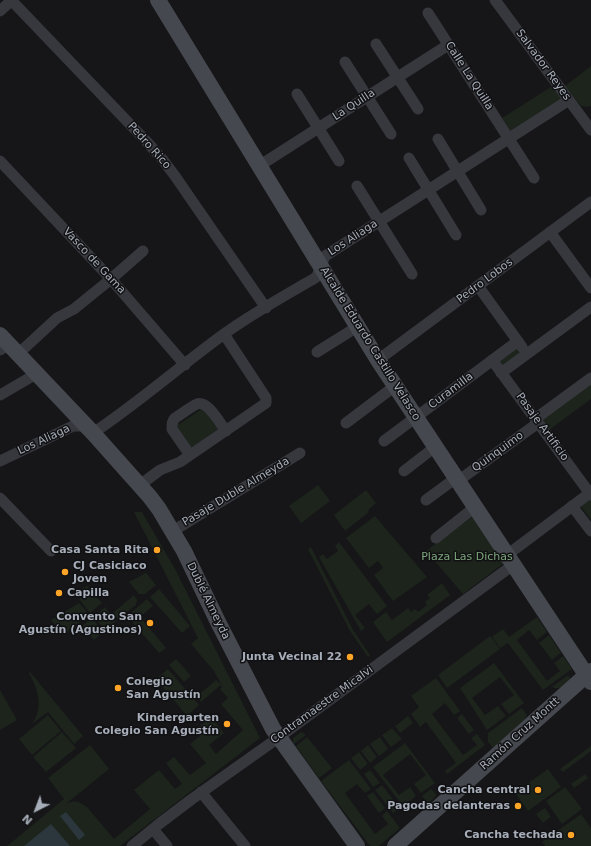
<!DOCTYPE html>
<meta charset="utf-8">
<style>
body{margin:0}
#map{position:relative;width:591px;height:846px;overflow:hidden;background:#161618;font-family:"DejaVu Sans",sans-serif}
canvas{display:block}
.north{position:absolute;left:16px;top:790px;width:40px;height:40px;-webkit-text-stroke:3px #111113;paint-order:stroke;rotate:222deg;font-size:11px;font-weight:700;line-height:16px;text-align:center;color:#a7aeb9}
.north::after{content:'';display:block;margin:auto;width:14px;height:18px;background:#a7aeb9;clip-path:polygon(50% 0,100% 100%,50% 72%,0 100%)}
</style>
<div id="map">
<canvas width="591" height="846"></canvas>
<div class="north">N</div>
</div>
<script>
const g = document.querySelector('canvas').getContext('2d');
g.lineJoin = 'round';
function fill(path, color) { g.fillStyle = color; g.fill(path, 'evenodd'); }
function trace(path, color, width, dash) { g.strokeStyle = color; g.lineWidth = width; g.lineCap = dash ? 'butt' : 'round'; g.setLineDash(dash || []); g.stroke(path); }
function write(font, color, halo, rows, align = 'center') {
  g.font = font + ' "DejaVu Sans",sans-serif'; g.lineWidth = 3; g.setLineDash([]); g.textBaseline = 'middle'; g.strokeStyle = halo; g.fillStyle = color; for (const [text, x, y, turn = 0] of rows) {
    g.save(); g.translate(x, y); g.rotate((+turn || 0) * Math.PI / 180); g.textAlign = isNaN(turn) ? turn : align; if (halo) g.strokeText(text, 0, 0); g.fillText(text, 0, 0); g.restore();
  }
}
const green = new Path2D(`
 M591,66V105L589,107L581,106L565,86Z
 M554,85L562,99L511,132L502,118Z
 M516,345L523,354L503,369L496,360Z
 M591,383V399L549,430L542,420Z
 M203,408L218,429L191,449L175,427Z
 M318,485L330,501L301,523L289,506Z
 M366,490L376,503L368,510L369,512L345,531L334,515Z
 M591,497V520L579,504Z
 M134,512H142L175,569L260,738L120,846H7L64,799L48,778L90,745L109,769L67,803H68C76,800 80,802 87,807L114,839L150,809L134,790L159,770L175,789L182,784L166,763L174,757L190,775L206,763L190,744L200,736L196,729L211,717L224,733L209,745L216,754L243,730L221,704L228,698L220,689L222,687L221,685L201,702L197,696L216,680L221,684L214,671L191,644L198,638Z
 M375,516L427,577L393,601L374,575L383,568L378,561L369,568L346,538Z
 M473,516L504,563L463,594L426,551Z
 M339,542L387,606L377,614L369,604L355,615L365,628L361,631L319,557L323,554L327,559L338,551L335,546Z
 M311,547L353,630L370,655L368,657L350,631L308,549Z
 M146,573L156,585L145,594H139L129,582Z
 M442,583L450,595L387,642L373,622L386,612L392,620L408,608L411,612L415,609L418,612L427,605L425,602L430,598L427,595Z
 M87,586L102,603L90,613L79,599L85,596L81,589Z
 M159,589L190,626L182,633L150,597Z
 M134,595L137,600L136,605L118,619L113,613Z
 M147,599L153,606L140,617L166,648L159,653L127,616Z
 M79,603L89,614L64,635L51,620Z
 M105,607L116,621L105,630L94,617Z
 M537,617L547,632L537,640L529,630L517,640L547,681L560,671L554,663L563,656L572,669L543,690L508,643L500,648L492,637L503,629L509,637Z
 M92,618L103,632L94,640L82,626Z
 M549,635L561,653L552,660L539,643Z
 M490,636L500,649L447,688L438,675Z
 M176,659L191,676L184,682L169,665Z
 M494,663L524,703L509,714L501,704L514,695L500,677L472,698L485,715L498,706L506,716L487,730L460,688Z
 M168,669L199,705L187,716L156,679Z
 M30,672L83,736L74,744L48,712L32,724C44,707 38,689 29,673Z
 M568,675L571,679C565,685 560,691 552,687Z
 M436,678L460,711L454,715L445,703L432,714L463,755L477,745L471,738L477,734L485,745L447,774L445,771L456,763L426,722L420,727L411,714L419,707L411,696Z
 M0,690L17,720L0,730Z
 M522,708L527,715L525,719L493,748L488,742V733Z
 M462,714L474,730L469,734L457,718Z
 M48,715L61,731L32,755L19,739Z
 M408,716L413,723L400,733L395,726Z
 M392,728L402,739L391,747L382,735Z
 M62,732L76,748L46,772L33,757Z
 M301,732L303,733L306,735L294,744L293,741V738Z
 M307,737L332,768L319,778L296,746Z
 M380,737L388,749L379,756L370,744Z
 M405,743L435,783L421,793L414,784L426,775L410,754L383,775L399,795L410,787L416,796L403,806L373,767Z
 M368,745L377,757L370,763L361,751Z
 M591,746V751L563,772L560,769Z
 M359,752L368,764L360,770L351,758Z
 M349,760L371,789L365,793L357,784L345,793L375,834L388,824L382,816L387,811L400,828L379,846H370L321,781Z
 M548,769L561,787L528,811L515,793Z
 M370,770L380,783L373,787L364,774Z
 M585,774L588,778L574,788L571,784Z
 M382,785L392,798L397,810L393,813L375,790Z
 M565,787L582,809L562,824L546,801Z
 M431,789L436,794V796L428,804L422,796Z
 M373,792L385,808L379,813L367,796Z
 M545,808L551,817L543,823L536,814Z
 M581,814L591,828V846H545L542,842Z`);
const water = new Path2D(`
 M66,812L85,835L79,840L60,816Z
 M51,824L70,846H24Z`);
const street = new Path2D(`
 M495,0L591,130
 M12,1L147,142L163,160L175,176L266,308
 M0,11L12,0
 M428,13L534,178
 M376,44L418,109
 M345,62L391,134
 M297,94L339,161
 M438,139L481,210
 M409,158L456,235
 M0,161L111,279L185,365
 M259,166L448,45
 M357,186L412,274
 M550,232L591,288
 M478,286L522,347
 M0,350L9,345
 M317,352L357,327
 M18,354L57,318L74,309L111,279L143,251
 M378,360L591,202
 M492,360L591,495
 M501,373L591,307
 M0,395L36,374
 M535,419L591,378
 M346,423L395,386
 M93,433C138,403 180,366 224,334C253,313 284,296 315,278L317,276L325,256L569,100
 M384,441L518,341
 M190,455L172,429C172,424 172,421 175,418C182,414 190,407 197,404C208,400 220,424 226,431
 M0,461L73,426H81L89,429
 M404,471L435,447
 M458,481L538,423
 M140,485L160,470L180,462L266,403V398L224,334
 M0,498L51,551
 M426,500L456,478
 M572,506L591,531
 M173,531L300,453
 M436,538L475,507
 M507,555L590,493
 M201,792L245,846
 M153,829L167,846
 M132,846L159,824L192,799L278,738L513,565`);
const secondary = new Path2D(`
 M158,0L378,360L591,682
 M0,335L93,433L150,497L159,509L184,551L218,622L273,729L357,846
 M395,846L591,671`);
const markers = [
 [157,550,4,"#ffa528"],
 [65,572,4,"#ffa528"],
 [59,593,4,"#ffa528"],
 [150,623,4,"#ffa528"],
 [350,657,4,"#ffa528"],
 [118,688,4,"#ffa528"],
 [227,724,4,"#ffa528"],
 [538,790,4,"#ffa528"],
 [518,806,4,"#ffa528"],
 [571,835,4,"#ffa528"]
];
const streetNames = [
 ["Salvador Reyes",543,65,54],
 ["Calle La Quilla",469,76,57],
 ["La Quilla",354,105,-33],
 ["Pedro Rico",149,146,48],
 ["Los Aliaga",353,238,-33],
 ["Vasco de Gama",94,261,47],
 ["Pedro Lobos",485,281,-37],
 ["Alcalde Eduardo Castillo Velasco",370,344,58],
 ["Curamilla",451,391,-37],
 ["Pasaje Artificio",542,427,54],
 ["Los Aliaga",44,440,-25],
 ["Quínquimo",498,452,-36],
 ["Pasaje Duble Almeyda",236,492,-31],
 ["Dublé Almeyda",208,601,64],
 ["Contramaestre Micalvi",322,705,-36],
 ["Ramón Cruz Montt",520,734,-42]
];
const poiNames = [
 ["Casa Santa Rita",149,550],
 ["CJ Casiciaco",73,566,"left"],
 ["Joven",73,579,"left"],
 ["Capilla",67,593,"left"],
 ["Convento San",142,617],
 ["Agustín (Agustinos)",142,630],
 ["Junta Vecinal 22",342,657],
 ["Colegio",126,682,"left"],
 ["San Agustín",126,695,"left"],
 ["Kindergarten",219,718],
 ["Colegio San Agustín",219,731],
 ["Cancha central",530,790],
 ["Pagodas delanteras",510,806],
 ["Cancha techada",563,835]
];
const parkNames = [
 ["Plaza Las Dichas",467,557]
];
fill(green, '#1c241c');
fill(water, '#2b373d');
trace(street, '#37383e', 11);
trace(secondary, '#45484e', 16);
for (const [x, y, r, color] of markers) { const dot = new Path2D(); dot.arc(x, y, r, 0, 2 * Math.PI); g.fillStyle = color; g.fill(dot); trace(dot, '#111113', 1.5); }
write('11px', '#a7aeb9', '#111113', streetNames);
write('bold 11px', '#a7aeb9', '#111113', poiNames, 'right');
write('11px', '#7da67d', '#111113', parkNames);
</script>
